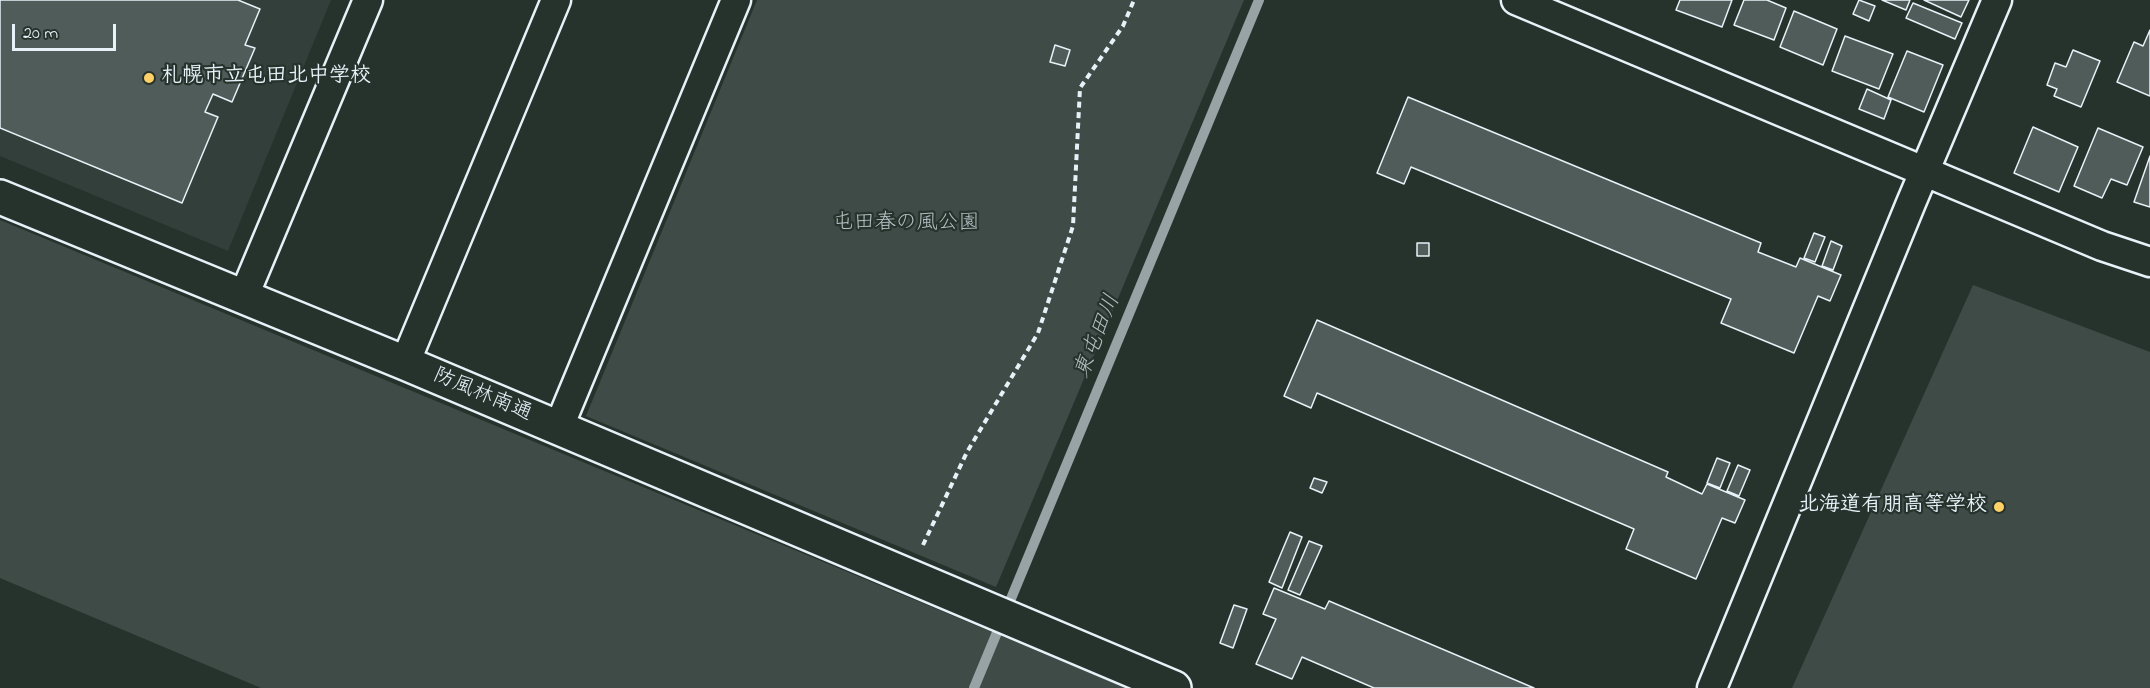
<!DOCTYPE html>
<meta charset="utf-8">
<style>
body{margin:0}
#map{position:relative;width:2150px;height:688px;overflow:hidden;background:#26332d;font-family:"Indie Flower",sans-serif}
canvas{display:block}
.scale{position:absolute;left:12px;top:24px;width:104px;height:27px;box-sizing:border-box;border:3px solid #e8f1f8;border-top:0;padding-left:8px;font-size:18px;line-height:21px;white-space:nowrap;color:#e8f1f8;-webkit-text-stroke:4px #26332d;paint-order:stroke}
</style>
<div id="map">
<canvas width="2150" height="688"></canvas>
<div class="scale">20 m</div>
</div>
<script>
const g = document.querySelector('canvas').getContext('2d');
g.lineJoin = 'round';
function fill(path, color) { g.fillStyle = color; g.fill(path, 'evenodd'); }
function trace(path, color, width, dash) { g.strokeStyle = color; g.lineWidth = width; g.lineCap = dash ? 'butt' : 'round'; g.setLineDash(dash || []); g.stroke(path); }
function write(font, color, halo, rows, align = 'center') {
  g.font = font + ' "Indie Flower","Klee One",sans-serif'; g.lineWidth = 4.5; g.setLineDash([]); g.textBaseline = 'middle'; g.strokeStyle = halo; g.fillStyle = color; for (const [text, x, y, turn = 0] of rows) {
    g.save(); g.translate(x, y); g.rotate((+turn || 0) * Math.PI / 180); g.textAlign = isNaN(turn) ? turn : align; if (halo) g.strokeText(text, 0, 0); g.fillText(text, 0, 0); g.restore();
  }
}
const built = new Path2D(`
 M0,0H331L228,251L0,156Z`);
const green = new Path2D(`
 M757,0H1244L996,587L586,416Z
 M0,220L1127,688H261L0,578Z
 M1973,285L2150,352V688H1792Z`);
const stream = new Path2D(`
 M974,688L1259,0`);
const building = new Path2D(`
 M0,0H238L260,9L245,45L255,48L232,102L213,94L205,112L218,117L182,203L0,128Z
 M1680,0H1732L1722,27L1676,10Z
 M1744,0H1767L1786,8L1774,40L1734,25Z
 M1859,0L1875,6L1869,21L1853,14Z
 M1882,0H1910L1906,10Z
 M1924,0H1969L1961,17Z
 M1913,3L1962,23L1955,39L1906,18Z
 M1794,11L1837,29L1823,65L1780,47Z
 M2150,30V96L2117,82L2134,42L2143,46Z
 M1845,36L1893,54L1879,89L1832,71Z
 M1055,45L1070,50L1065,66L1050,62Z
 M2073,50L2100,61L2081,107L2054,96L2057,89L2047,85L2055,63L2066,67Z
 M1907,51L1943,65L1924,112L1888,97Z
 M1867,89L1891,100L1884,119L1859,109Z
 M1408,97L1761,243L1758,252L1796,267L1800,258L1841,275L1830,301L1818,296L1794,353L1721,323L1731,299L1411,167L1404,184L1377,173Z
 M2033,127L2078,147L2059,192L2014,173Z
 M2098,128L2143,147L2127,185L2111,179L2102,198L2074,186Z
 M2150,156V207L2134,202Z
 M1814,233L1825,237L1815,262L1804,258Z
 M1831,241L1842,246L1833,270L1822,266Z
 M1417,243H1429V256H1417Z
 M1317,320L1668,472L1666,477L1702,494L1707,484L1745,500L1735,523L1722,518L1696,579L1626,549L1634,529L1317,393L1311,408L1284,396Z
 M1717,458L1730,463L1720,488L1707,483Z
 M1738,465L1750,470L1739,496L1727,491Z
 M1314,478L1327,482L1322,493L1310,488Z
 M1290,532L1302,537L1282,588L1269,582Z
 M1309,541L1322,546L1300,595L1288,590Z
 M1274,588L1325,609L1329,601L1534,688H1374L1302,657L1292,679L1256,664L1276,619L1263,614Z
 M1234,605L1247,609L1233,648L1220,643Z`);
const path = new Path2D(`
 M923,545L967,452L1038,333L1073,226L1080,88L1123,26L1134,0`);
const minor = new Path2D(`
 M1516,0L2102,246L2150,262
 M243,298L368,0
 M405,363L556,0
 M558,429L736,0
 M1712,688L1911,203L1997,0`);
const tertiary = new Path2D(`
 M0,197L405,363L1174,688`);
const markers = [
 [149,78,6,"#ffd166"],
 [1999,507,6,"#ffd166"]
];
const poiNames = [
 ["札幌市立屯田北中学校",161,78],
 ["北海道有朋高等学校",1987,507,"right"]
];
const parkNames = [
 ["屯田春の風公園",906,225]
];
const streetNames = [
 ["防風林南通",482,396,23]
];
const waterNames = [
 ["東屯田川",1099,337,-68]
];
fill(built, '#333f3a');
fill(green, '#3e4b47');
trace(stream, '#98a3a5', 10);
fill(building, '#505c59');
trace(building, '#e8f1f8', 1.5);
trace(minor, '#e8f1f8', 33);
trace(tertiary, '#e8f1f8', 38);
trace(path, '#e8f1f8', 4, [6, 4.5]);
trace(minor, '#26332d', 28);
trace(tertiary, '#26332d', 33);
for (const [x, y, r, color] of markers) { const dot = new Path2D(); dot.arc(x, y, r, 0, 2 * Math.PI); g.fillStyle = color; g.fill(dot); trace(dot, '#26332d', 2); }
write('bold 21px', '#e8f1f8', '#26332d', poiNames, 'left');
write('21px', '#b5bfc3', '#26332d', parkNames);
write('21px', '#e8f1f8', '#26332d', streetNames);
write('italic 22px', '#b3bdc0', '#26332d', waterNames);
</script>
